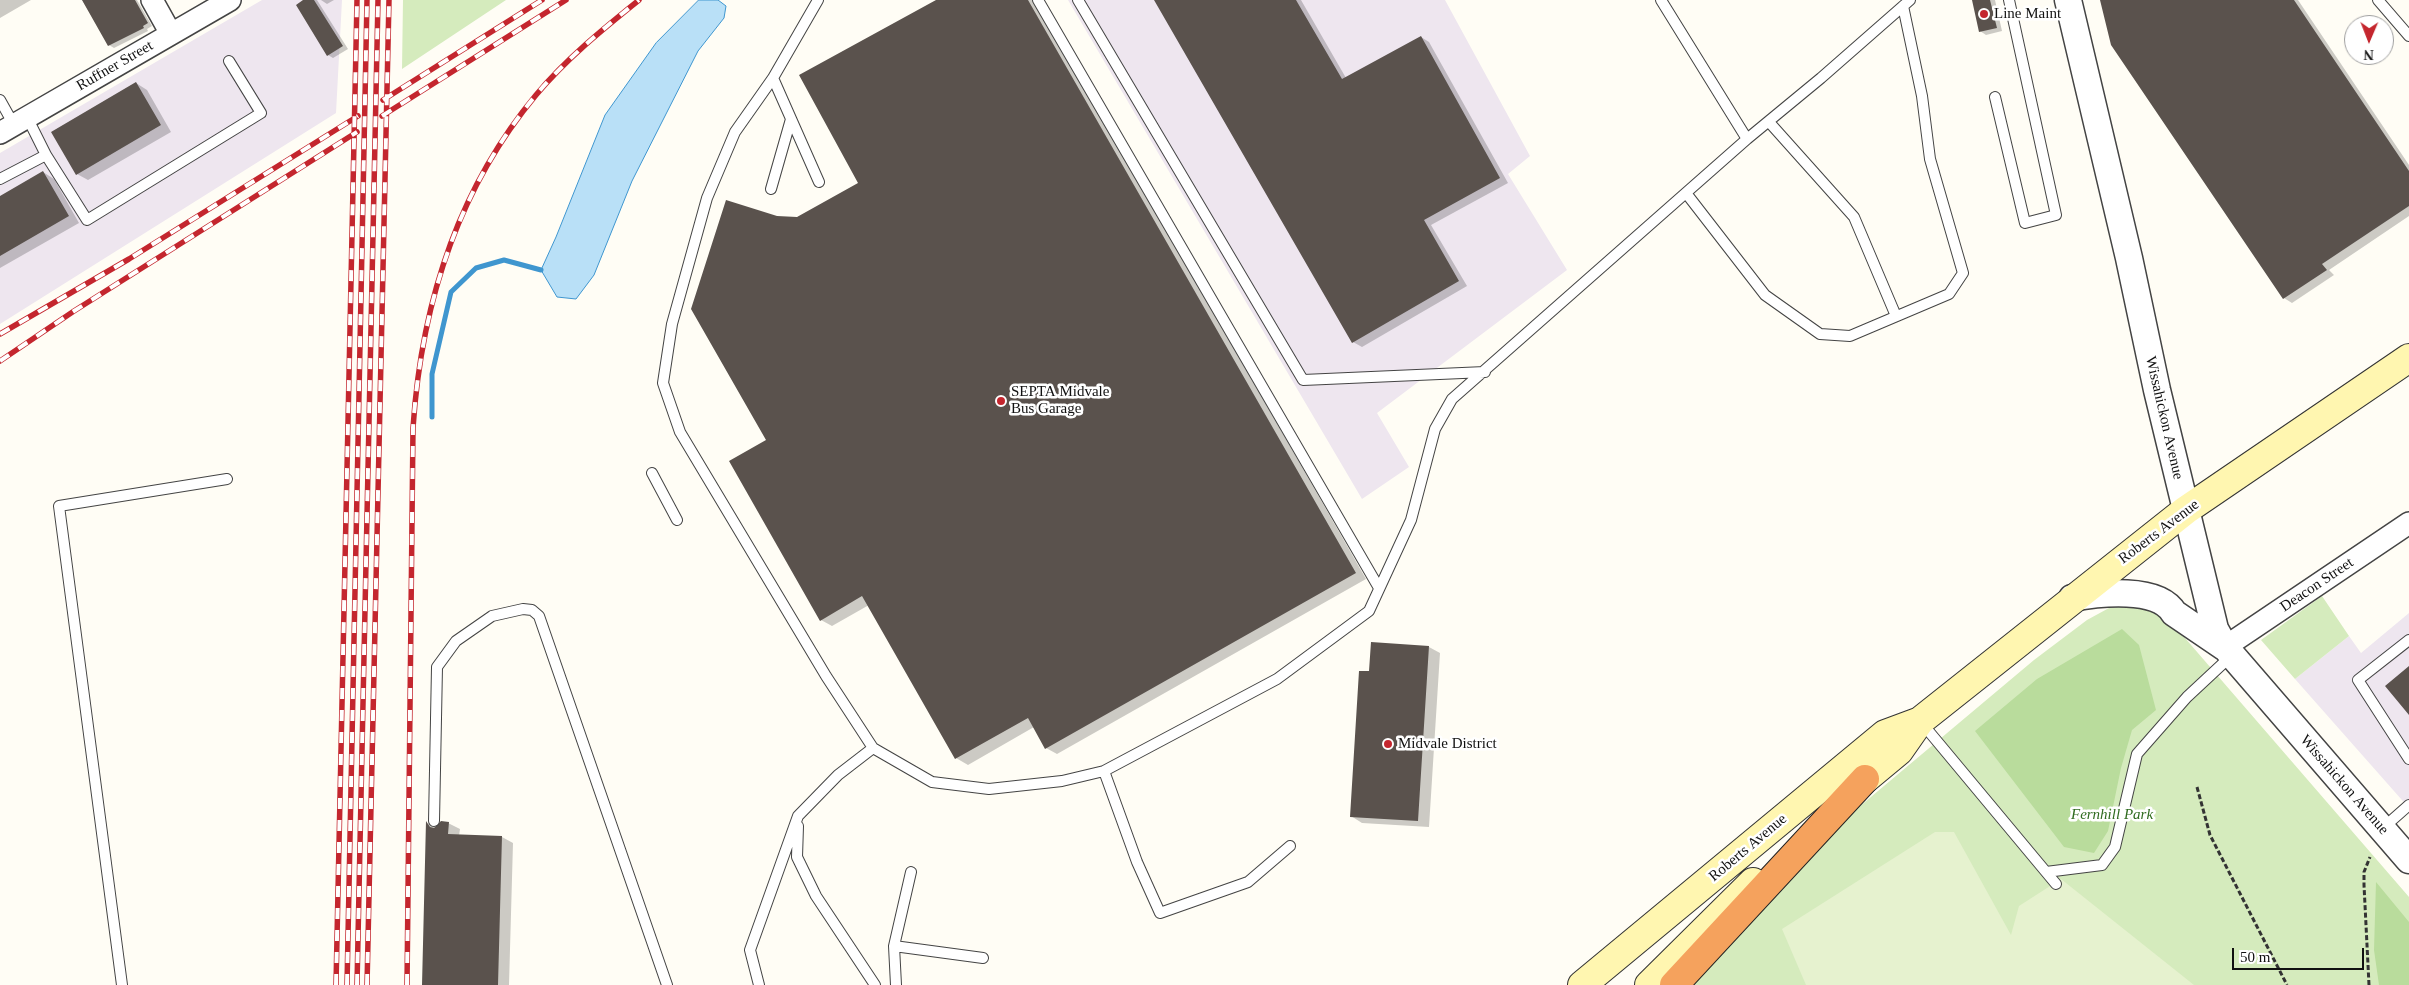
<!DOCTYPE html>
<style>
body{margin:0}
#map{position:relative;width:2409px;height:985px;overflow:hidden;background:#fffdf5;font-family:Georgia,serif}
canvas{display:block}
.north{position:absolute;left:2344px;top:15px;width:50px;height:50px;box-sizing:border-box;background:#fff;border:1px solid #a0a0a0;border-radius:50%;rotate:181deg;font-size:14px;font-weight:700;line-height:20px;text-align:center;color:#111}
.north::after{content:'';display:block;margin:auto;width:18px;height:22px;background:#c4262e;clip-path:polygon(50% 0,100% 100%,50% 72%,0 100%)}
.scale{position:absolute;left:2232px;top:948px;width:132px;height:22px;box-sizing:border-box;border:2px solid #111;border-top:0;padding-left:6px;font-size:15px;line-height:18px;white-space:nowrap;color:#111;-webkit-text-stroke:4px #fff;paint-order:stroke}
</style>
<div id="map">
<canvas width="2409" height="985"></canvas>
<div class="north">N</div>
<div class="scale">50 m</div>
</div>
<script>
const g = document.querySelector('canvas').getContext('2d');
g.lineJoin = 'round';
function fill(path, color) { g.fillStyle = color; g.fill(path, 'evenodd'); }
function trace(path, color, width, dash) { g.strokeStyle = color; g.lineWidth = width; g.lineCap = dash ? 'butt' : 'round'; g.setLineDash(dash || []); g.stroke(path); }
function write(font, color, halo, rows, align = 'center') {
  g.font = font + ' Georgia,serif'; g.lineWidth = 5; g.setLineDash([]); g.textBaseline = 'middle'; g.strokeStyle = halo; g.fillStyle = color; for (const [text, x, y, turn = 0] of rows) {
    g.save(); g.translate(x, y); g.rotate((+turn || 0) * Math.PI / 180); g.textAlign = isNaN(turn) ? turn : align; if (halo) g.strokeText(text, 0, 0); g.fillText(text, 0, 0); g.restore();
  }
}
const industrial = new Path2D(`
 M262,0H342L336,113L0,324V153Z
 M1068,0H1445L1530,156L1508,174L1567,270L1377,413L1409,467L1362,499Z
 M2409,613V808L2295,679L2349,636L2361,653Z`);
const green = new Path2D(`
 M403,0H506L402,69Z
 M2322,596L2349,636L2295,679L2261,640Z
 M2124,606L2152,611L2172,623L2409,897V985H1684L1853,812L2034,660L2087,620L2109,608Z`);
const forest = new Path2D(`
 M2122,629L2139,645L2156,710L2132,730L2121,768L2108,831L2094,853L2064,847L1975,731L2037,679Z
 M2376,882L2409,922V985H2379L2374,950Z`);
const pitch = new Path2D(`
 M1935,832H1954L2011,935L2019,906L2061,879L2194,985H1806L1782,929Z`);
const water = new Path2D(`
 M699,0H718L726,6L724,18L698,51L632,181L594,275L576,299L557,297L541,270L556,237L605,115L656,43Z`);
const shadow = new Path2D(`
 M0,0H31L0,18Z
 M82,0H137L152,26L147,29L148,31L114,48L109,45Z
 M306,0H317L348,49L333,58L328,55Z
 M321,0H334L327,4Z
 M937,0H1035L1366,579L1057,754L1046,748L1034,727L968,765L956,758L869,605L832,626L821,620L768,440L777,218H797L860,183Z
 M1155,0H1301L1346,78L1421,37L1429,42L1508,183L1431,225L1467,286L1362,347L1353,342Z
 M1973,0H1995L2002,31L1986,35L1980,31Z
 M2101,0H2298L2409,165V216L2329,270L2334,275L2292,303L2284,298Z
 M136,83L147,90L171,132L88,180L77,174Z
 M43,172L54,179L79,223L0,268V197Z
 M1429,647L1440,653L1429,827L1362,823L1351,816L1370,673Z
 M428,823L436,828L448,823L460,829L459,836L502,837L513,843L509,985H424Z`);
const stream = new Path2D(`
 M432,417V374L451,292L476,268L504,260L541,270`);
const building = new Path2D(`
 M82,0H135L148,23L143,26L144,28L108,46Z
 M303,0H314L343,46L327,56L296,5Z
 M936,0H1028L1356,573L1045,749L1028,718L955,759L862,596L820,621L729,461L766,440L691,309L726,200L777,216L797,217L858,183L799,75Z
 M1154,0H1296L1342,79L1421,36L1500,178L1424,220L1459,281L1352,343Z
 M1972,0H1990L1997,28L1979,32Z
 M2100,0H2294L2409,171V206L2322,264L2327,270L2283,299L2111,45Z
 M136,82L161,125L76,175L51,132Z
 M43,171L69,216L0,256V196Z
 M1371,642L1429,646L1418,821L1350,817L1359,671H1369Z
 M2409,666V715L2385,686Z
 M426,821L430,827L434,828L441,821L449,822L448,834L502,836L498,985H422Z`);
const path = new Path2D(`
 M2197,787L2210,835L2287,985
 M2369,985L2364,885V872L2370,857`);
const service = new Path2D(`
 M1038,0L1379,588
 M1078,0L1303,380L1485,372
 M1661,0L1747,139
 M2378,0L2409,36
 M773,78L818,0
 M1995,97L2025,223L2056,215L2009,0
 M0,100L14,125
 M1769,122L1854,217L1896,316
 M46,155L87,220L261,113L229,61
 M0,179L46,155L27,117
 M819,182L773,78L735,132L707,198L672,324L663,383L680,432L826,676L873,748
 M771,189L791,119
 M1686,193L1765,295L1820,334L1850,336L1949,294L1963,273L1930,159L1922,96L1903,6
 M652,473L677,520
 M2409,640L2358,680L2409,759
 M1921,722L2056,884
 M434,821L437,667L456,641L492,616L523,609L532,610L539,616L667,985
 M798,826L797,857L816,896L875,985
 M2383,828L2409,805
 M1290,846L1248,882L1160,913L1137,862L1104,771L1277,679L1369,611L1411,520L1435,429L1452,399L1747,139L1821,78L1910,0
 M911,872L894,946L983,958
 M2046,872L2102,865L2115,847L2137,754L2187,697L2231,656
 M894,946L896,985
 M122,985L59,506L227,479
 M759,985L750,950L798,816L838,775L873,748L932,782L989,789L1062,781L1104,771`);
const minor = new Path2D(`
 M152,0L171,34
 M0,133L230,0
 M2225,647L2409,523`);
const tertiary = new Path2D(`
 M2068,0L2129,258L2157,390L2215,629L2225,647L2409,860
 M2072,598C2099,593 2158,586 2174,613L2224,647`);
const secondary = new Path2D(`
 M1846,795L1899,751L1920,721L2186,510L2409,358
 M1582,985L1885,734L1920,721
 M1649,985L1753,882`);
const motorway = new Path2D(`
 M1674,985L1865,779`);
const rail = new Path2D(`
 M383,100L542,0
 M382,116L566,0
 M0,334L129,259L358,116
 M0,361L74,311L357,132
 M336,985L357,0
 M347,985L367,0
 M357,985L378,0
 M367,985L389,0
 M407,985L413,428C421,307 457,190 536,95C566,59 603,29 639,0`);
const markers = [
 [1984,14,5,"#c4262e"],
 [1001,401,5,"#c4262e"],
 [1388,744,5,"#c4262e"]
];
const poiNames = [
 ["Line Maint",1994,14],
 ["SEPTA Midvale",1011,392],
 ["Bus Garage",1011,409],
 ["Midvale District",1398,744]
];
const streetNames = [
 ["Ruffner Street",115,66,-30],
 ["Wissahickon Avenue",2164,418,77],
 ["Roberts Avenue",2159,532,-37],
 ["Deacon Street",2317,585,-34],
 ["Wissahickon Avenue",2344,785,49],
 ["Roberts Avenue",1748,848,-40]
];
const parkNames = [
 ["Fernhill Park",2112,815]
];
fill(industrial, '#eee6ef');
fill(green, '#d5ebbd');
fill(forest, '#b9dc9c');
fill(pitch, '#e6f2cf');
fill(water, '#b9e0f7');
trace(water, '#3f96cf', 1);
fill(shadow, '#0003');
trace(stream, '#3f96cf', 5);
fill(building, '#5a524d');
trace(service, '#444', 12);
trace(minor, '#444', 24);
trace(tertiary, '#444', 29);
trace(secondary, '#333', 30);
trace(motorway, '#222', 30);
trace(path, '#333', 3, [5, 2.5]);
trace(service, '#fff', 10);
trace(minor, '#fff', 21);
trace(tertiary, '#fff', 26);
trace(secondary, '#fff6b0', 28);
trace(motorway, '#f5a25d', 28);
trace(rail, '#c4262e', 5.5);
trace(rail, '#fff', 4, [11]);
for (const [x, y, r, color] of markers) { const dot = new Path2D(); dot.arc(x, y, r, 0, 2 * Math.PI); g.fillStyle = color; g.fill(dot); trace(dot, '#fff', 2); }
write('15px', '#111', '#fff', poiNames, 'left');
write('15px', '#111', '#fff', streetNames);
write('italic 15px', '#2f6b1f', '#fff', parkNames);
</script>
